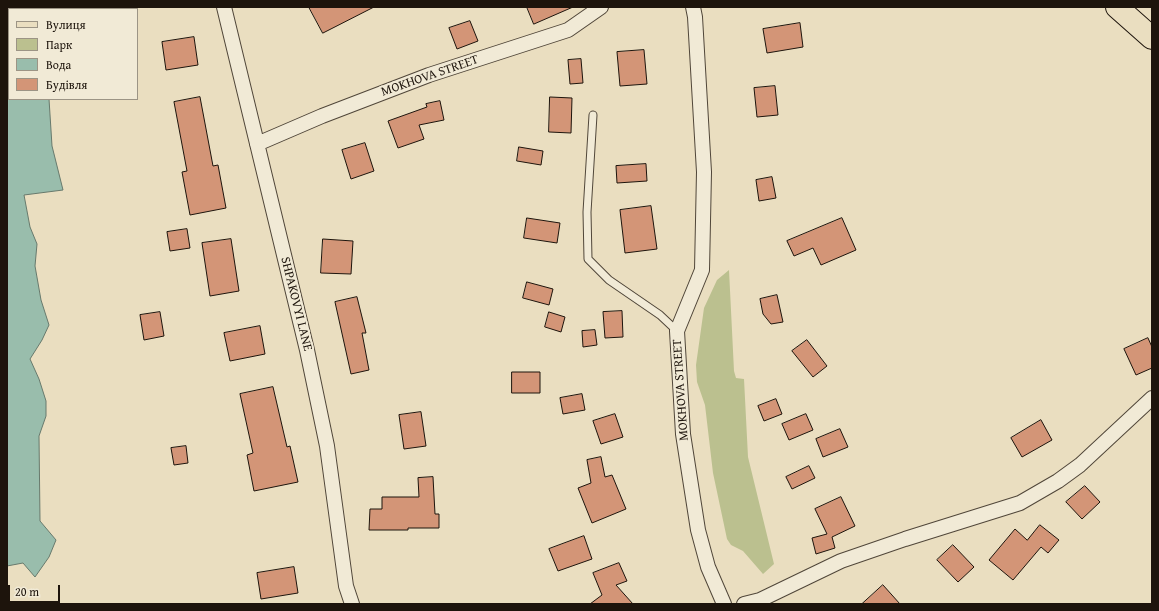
<!DOCTYPE html>
<meta charset="utf-8">
<style>
body{margin:0}
#map{position:relative;width:1159px;height:611px;overflow:hidden;background:#eadec0;font-family:"Gentium Book Plus",serif}
canvas{display:block}
.frame{position:absolute;inset:0;border:8px solid #1d140c;pointer-events:none}
.legend{position:absolute;left:8px;top:8px;width:130px;height:92px;box-sizing:border-box;background:#f1ead6;border:1px solid #9c9485;margin:0;padding:5px 7px;list-style:none;font-size:12px;color:#1d140c}
.legend li{display:flex;align-items:center;gap:8px;height:20px}
.legend b{width:20px;border:1px solid #9c9485}
.scale{position:absolute;left:8px;top:585px;width:52px;height:18px;box-sizing:border-box;border:2px solid #1d140c;border-top:0;padding-left:5px;font-size:12px;line-height:14px;white-space:nowrap;color:#1d140c;-webkit-text-stroke:3px #f1ead6;paint-order:stroke}
</style>
<div id="map">
<canvas width="1159" height="611"></canvas>
<div class="frame"></div>
<ul class="legend">
<li><b style="height:5px;background:#eadec0"></b>Вулиця</li>
<li><b style="height:11px;background:#bbc08f"></b>Парк</li>
<li><b style="height:11px;background:#99bdac"></b>Вода</li>
<li><b style="height:11px;background:#d39577"></b>Будівля</li>
</ul>
<div class="scale">20 m</div>
</div>
<script>
const g = document.querySelector('canvas').getContext('2d');
g.lineJoin = 'round';
function fill(path, color) { g.fillStyle = color; g.fill(path, 'evenodd'); }
function trace(path, color, width, dash) { g.strokeStyle = color; g.lineWidth = width; g.lineCap = dash ? 'butt' : 'round'; g.setLineDash(dash || []); g.stroke(path); }
function write(font, color, halo, rows, align = 'center') {
  g.font = font + ' "Gentium Book Plus",serif'; g.lineWidth = 4; g.setLineDash([]); g.textBaseline = 'middle'; g.strokeStyle = halo; g.fillStyle = color; for (const [text, x, y, turn = 0] of rows) {
    g.save(); g.translate(x, y); g.rotate((+turn || 0) * Math.PI / 180); g.textAlign = isNaN(turn) ? turn : align; if (halo) g.strokeText(text, 0, 0); g.fillText(text, 0, 0); g.restore();
  }
}
const green = new Path2D(`
 M729,270L734,371L736,378L744,379L748,457L774,564L763,574L743,551L731,545L727,539L713,473L705,405L697,382L696,365L704,308L717,280Z`);
const water = new Path2D(`
 M7,7H38V9H9V99H49L52,146L63,190L24,195L30,227L37,244L35,266L41,300L49,325L42,340L30,359L39,379L46,401V416L39,436L40,521L56,540L49,557L35,577L23,563L7,566Z`);
const building = new Path2D(`
 M309,7H374L323,33Z
 M527,7H573L534,24Z
 M470,21L478,41L457,49L449,28Z
 M800,23L803,47L767,53L763,29Z
 M194,37L198,65L166,70L162,42Z
 M644,50L647,84L620,86L617,52Z
 M581,59L583,83L570,84L568,60Z
 M775,86L778,115L757,117L754,88Z
 M200,97L213,166L218,165L226,208L190,215L182,172L187,171L174,102Z
 M550,97L572,98L571,133L549,132Z
 M440,101L444,120L419,125L424,139L398,148L388,121L427,107L426,104Z
 M365,143L374,171L351,179L342,150Z
 M519,147L543,151L541,165L517,161Z
 M646,164L647,181L617,183L616,166Z
 M772,177L776,198L759,201L756,180Z
 M651,206L657,249L625,253L620,210Z
 M527,218L560,223L557,243L524,238Z
 M842,218L856,250L821,265L813,248L794,256L787,241Z
 M187,229L190,248L170,251L167,232Z
 M231,239L239,291L210,296L202,243Z
 M323,239L353,241L351,274L321,273Z
 M527,282L553,289L549,305L523,298Z
 M777,295L783,322L771,324L763,314L760,299Z
 M357,297L366,333H362L369,370L351,374L335,302Z
 M622,311L623,337L605,338L603,312Z
 M160,312L164,336L144,340L140,315Z
 M549,312L565,317L561,332L545,327Z
 M260,326L265,354L230,361L224,333Z
 M595,330L597,345L583,347L582,331Z
 M1148,338L1152,347V368L1136,375L1124,349Z
 M807,340L827,366L813,377L792,351Z
 M512,372H540V393H512Z
 M273,387L287,447L290,446L298,482L254,491L247,455L253,453L240,394Z
 M582,394L585,410L563,414L560,398Z
 M776,399L782,414L764,421L758,406Z
 M421,412L426,446L404,449L399,415Z
 M615,414L623,437L601,444L593,421Z
 M806,414L813,430L789,440L782,424Z
 M1041,420L1052,440L1022,457L1011,438Z
 M840,429L848,447L823,457L816,439Z
 M186,446L188,463L174,465L171,448Z
 M601,457L605,477L612,475L626,509L592,523L578,488L591,483L587,460Z
 M809,466L815,478L792,489L786,477Z
 M433,477L435,514H439V528H408V530H369L370,509H382V497H419L418,478Z
 M1085,486L1100,502L1082,519L1066,502Z
 M841,497L855,526L832,537L835,548L816,554L812,538L827,534L815,509Z
 M1040,525L1059,540L1048,553L1041,547L1013,580L989,560L1015,529L1027,540Z
 M584,536L592,559L558,571L549,549Z
 M953,545L974,567L958,582L937,560Z
 M619,563L627,581L616,585L633,604H590L602,595L593,573Z
 M294,567L298,593L261,599L257,573Z
 M883,585L900,604H862Z`);
const lane = new Path2D(`
 M593,115L587,212L588,259L609,280L660,315L677,331`);
const street = new Path2D(`
 M224,7L307,350L327,446L346,586L352,604
 M693,7L695,17L704,172L702,270L677,331L683,434L698,530L708,567L724,604
 M257,144L322,116L429,75L568,30L601,7
 M744,604L760,600L841,561L905,539L1020,503L1058,481L1080,465L1152,398`);
const primary = new Path2D(`
 M1117,7L1152,38`);
const streetNames = [
 ["MOKHOVA STREET",430,76,-19],
 ["SHPAKOVYI LANE",296,304,76],
 ["MOKHOVA STREET",681,390,-94]
];
fill(green, '#bbc08f');
fill(water, '#99bdac');
trace(water, '#67796c', 1);
fill(building, '#d39577');
trace(building, '#1d140c', 1);
trace(lane, '#504639', 9);
trace(street, '#504639', 16);
trace(primary, '#1d140c', 24);
trace(lane, '#f1ead6', 7);
trace(street, '#f1ead6', 14);
trace(primary, '#eadec0', 22);
write('13px', '#1d140c', '#f1ead6', streetNames);
</script>
